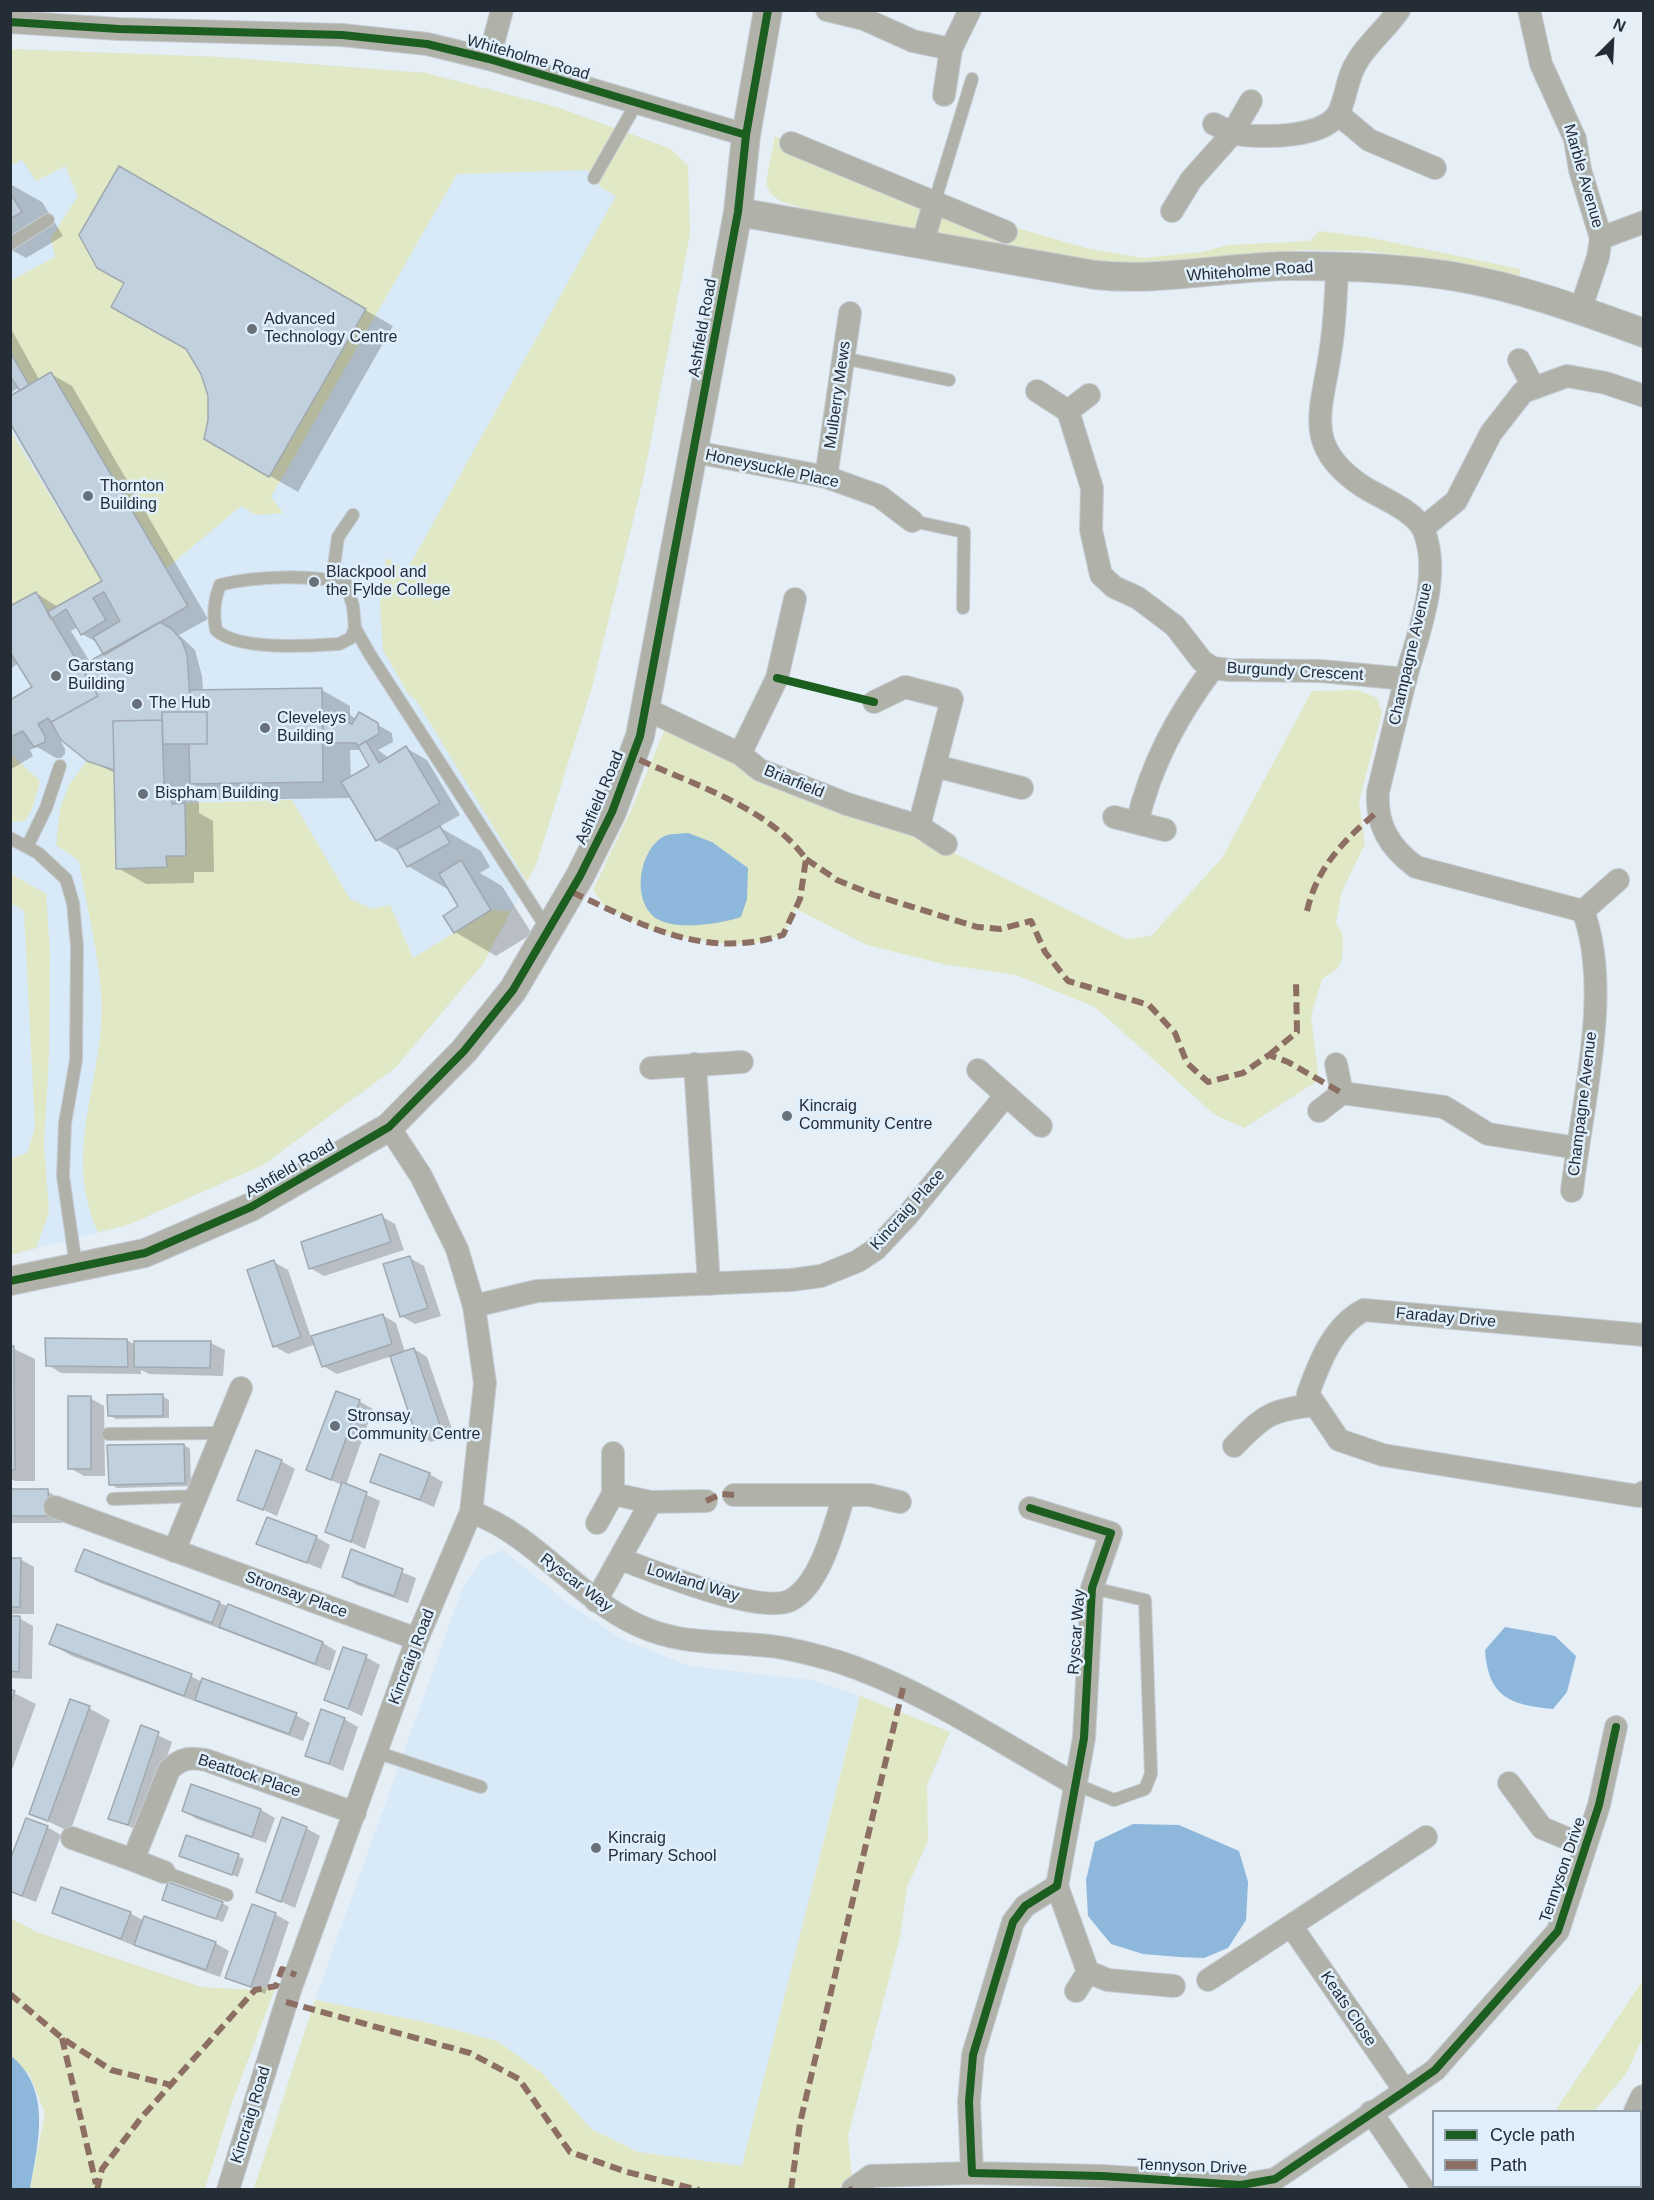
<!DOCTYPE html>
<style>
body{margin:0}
#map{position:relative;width:1654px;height:2200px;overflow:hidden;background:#e6eef6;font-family:Helvetica,sans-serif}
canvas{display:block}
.frame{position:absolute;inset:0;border:12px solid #242d35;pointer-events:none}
.legend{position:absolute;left:1432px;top:2110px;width:210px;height:78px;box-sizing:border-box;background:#e0effc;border:2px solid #95a1ac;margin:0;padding:8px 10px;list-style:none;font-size:18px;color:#242d35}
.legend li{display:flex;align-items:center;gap:12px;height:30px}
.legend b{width:30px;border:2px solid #95a1ac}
.north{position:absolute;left:1582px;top:12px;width:60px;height:60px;-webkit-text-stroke:4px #e0effc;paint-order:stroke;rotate:24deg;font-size:16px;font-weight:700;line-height:24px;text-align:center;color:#242d35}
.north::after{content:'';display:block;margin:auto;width:21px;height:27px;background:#242d35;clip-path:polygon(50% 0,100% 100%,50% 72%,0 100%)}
</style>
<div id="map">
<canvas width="1654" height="2200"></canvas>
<div class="frame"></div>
<ul class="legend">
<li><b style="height:8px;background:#1b5e20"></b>Cycle path</li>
<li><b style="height:8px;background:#8d6e63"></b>Path</li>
</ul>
<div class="north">N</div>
</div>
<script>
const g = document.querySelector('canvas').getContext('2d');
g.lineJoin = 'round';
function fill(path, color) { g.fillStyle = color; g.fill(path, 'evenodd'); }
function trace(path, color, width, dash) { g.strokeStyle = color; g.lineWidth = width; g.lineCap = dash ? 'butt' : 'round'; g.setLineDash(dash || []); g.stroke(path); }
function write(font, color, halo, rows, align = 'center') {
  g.font = font + ' Helvetica,sans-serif'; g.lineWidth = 5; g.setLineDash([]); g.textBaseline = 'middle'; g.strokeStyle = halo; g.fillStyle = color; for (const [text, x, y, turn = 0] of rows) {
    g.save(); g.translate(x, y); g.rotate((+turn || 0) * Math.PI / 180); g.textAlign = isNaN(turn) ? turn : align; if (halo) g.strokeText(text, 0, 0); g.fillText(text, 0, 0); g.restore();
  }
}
const built = new Path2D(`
 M11,49L220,57L426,73L557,107L669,148L688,165L690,234L644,476L592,687L536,865L483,964L395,1068L263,1165L127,1225L11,1255Z
 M503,1550L569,1604L620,1638L689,1666L811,1680L860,1696L742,2166L638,2152L591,2129L542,2073L497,2041L429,2023L315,2000L463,1587L483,1558Z`);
const green = new Path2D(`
 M11,49L220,57L426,73L557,107L669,148L688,165L690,234L644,476L592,687L536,865L527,882L416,700L408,694L383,650L380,605L386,558L407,570L616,196L601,187L587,170L457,174L271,497L283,513L256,515L241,506L166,569L29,385L11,352L10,281L55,257L51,238L78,196L65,166L36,181L22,160L11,165Z
 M775,136L934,204L1086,248L1143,258L1202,252L1229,245L1310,241L1319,231L1367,237L1520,269V279L1456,264L1368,251L1303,250L1129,267L841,219L780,201L770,193L766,183Z
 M10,430L102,581L47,612L36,592L11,607Z
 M1357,690L1377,698L1382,713L1359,802L1365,844L1342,891L1336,923L1343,936L1342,959L1337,969L1322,979L1311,1016L1319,1080L1244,1128L1215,1115L1095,1007L1016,975L943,964L867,945L796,909L783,935L754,944L715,943L658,933L606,908L593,890L633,806L667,724L942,847L1126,939L1151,936L1222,858L1312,691Z
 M11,754L40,781L33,807L25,821L11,822Z
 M87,761L114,770L116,868L166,867V856H186L185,803L292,800L350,899L372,909L390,905L413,958L491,910L511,911L483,964L395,1068L263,1165L128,1225L98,1232C60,1149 107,1077 101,993C98,949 86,905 79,861L56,845L60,809L69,785Z
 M11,874L46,894L50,951L49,1055L44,1144L49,1212L36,1248L11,1255V1159L28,1152L35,1126L24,911L11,903Z
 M860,1696L950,1732L927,1785L928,1841L907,1887L900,1937L848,2136L853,2189L254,2188L315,2000L429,2023L497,2041L542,2073L591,2129L638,2152L742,2166Z
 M10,1918L37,1932L202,1987L255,1990L276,1986L231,2105L205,2189H30L45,2113L29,2074L11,2057Z
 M1643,1980V2037L1626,2074L1594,2111H1555Z
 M1643,2099V2189L1601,2190L1603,2187L1640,2186V2112Z`);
const water = new Path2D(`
 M688,833L712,842L748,868L747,899L741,917C720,924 667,933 651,914C633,894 640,853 661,838C667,833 681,834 688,833Z
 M1505,1627L1555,1636L1576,1656L1567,1692L1553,1709C1510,1705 1488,1697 1485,1650Z
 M1133,1824L1179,1825L1239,1851L1248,1882L1246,1920L1228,1948L1204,1958L1179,1957L1143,1954L1111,1944L1088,1916L1086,1880L1095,1842Z
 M10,2055C53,2089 38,2143 30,2189H11Z`);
const shadow = new Path2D(`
 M119,168L393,326L298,492L206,439L210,420L209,396L202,373L187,349L126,283Z
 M10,184L42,202L63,236L26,258L10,249Z
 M10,327L40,381L51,374L72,386L208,619L179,635L195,650L202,676L203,691L322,690L350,706V715L356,719L359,714L392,733L393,742L378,750L389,758L406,748L427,760L460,815L439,827L481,851L490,867L480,873L502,886L532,934L496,956L455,932L460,906L449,890L408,866L399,852L378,840L352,798L219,800L191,783L192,798L199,802V813L213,821L214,872H194V883L146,884L118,868L115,773L88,760L57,734L65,749V754L61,758H56L37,747L30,750L33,756L10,770V702L34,687L19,663L10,669V608L36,593L58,607L104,582L22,391L20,387L10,393ZM78,627L82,634L98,643L105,654L90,662L71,631ZM350,750H362L371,766L351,779Z
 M381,1216L395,1224L404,1250L324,1276L310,1268Z
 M410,1258L424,1266L441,1316L415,1324L401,1316Z
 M274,1262L288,1270L311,1337L382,1315L396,1323L405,1352L414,1349L427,1357L454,1435L431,1442L418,1434L392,1356L337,1374L323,1366L316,1344L288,1354L274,1346Z
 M127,1340L135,1345L211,1343L225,1350L223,1376L149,1374L141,1370V1374L61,1373L48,1365Z
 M10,1347L35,1359V1481H15L10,1478Z
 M162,1396L169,1400V1418L116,1419L109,1415Z
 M90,1398L104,1406L105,1476H84L70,1468Z
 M359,1401L373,1409L346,1485L380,1501L365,1549L327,1531L342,1485L308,1470Z
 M184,1445L190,1449L191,1486L117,1488L111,1484Z
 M281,1461L295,1469L277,1516L239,1499Z
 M429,1474L443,1482L434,1507L372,1481Z
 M10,1491H47L61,1499L62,1523H10Z
 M316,1537L330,1545L321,1569L258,1543Z
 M85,1551L323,1643L336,1651L330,1671L98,1582L77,1570Z
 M352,1551L416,1578L408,1603L357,1585L344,1577Z
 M10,1559H20L34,1567V1614H10Z
 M10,1618H19L33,1626L32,1679L10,1678Z
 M51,1644L191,1676L202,1682L296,1715L310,1723L303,1741L72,1656Z
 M366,1657L380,1665L362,1716L326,1699Z
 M10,1691L36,1704L10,1775Z
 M89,1708L110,1720L70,1832L31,1813Z
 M344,1719L358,1727L343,1771L307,1755Z
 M141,1727L172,1742L142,1832L110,1818Z
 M192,1786L261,1810L275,1818L266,1843L197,1819L183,1811Z
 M47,1827L61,1835L36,1902L10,1892V1864Z
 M306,1828L320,1836L295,1908L258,1891Z
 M180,1855L238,1856L244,1859L238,1877Z
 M164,1899L222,1903L229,1907L223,1922Z
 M54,1913H130L144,1921L215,1943L229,1951L220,1977L150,1952Z
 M275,1914L289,1922L265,1994L227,1977Z`);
const building = new Path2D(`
 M119,166L366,309L269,477L204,439L208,420V396L201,374L186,349L111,307L124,283L97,268L79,235Z
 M10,193L22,212L10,219Z
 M10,352L29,385L20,391L10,376Z
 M51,372L188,606L104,655L93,637L120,621L104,592L93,598L106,620L81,635L66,609L51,619L47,612L102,581L10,423V396Z
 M36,592L98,696L51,722L48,718L38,724L45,736V742L34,747L23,731L10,737V700L32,687L10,652V606Z
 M160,622L172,629L182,641L187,655L191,712H162V720L113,721L114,770L87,761L61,740L51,722L98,696L81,666Z
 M322,688L323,782L190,784L189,744H207V712H191L190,690Z
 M162,712H207V744H163Z
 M359,712L378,723L379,734L358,746L356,743H323V713H349V723L352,724Z
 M162,720L164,784H171L172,804L185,803L186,856H166L167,867L116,869L113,721Z
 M366,741L379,763L406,746L440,803L376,841L341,782L369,766L358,746Z
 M440,826L450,843L407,867L397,849Z
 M461,860L491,910L454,933L443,916L458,906L439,874Z
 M382,1214L391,1242L309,1269L301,1242Z
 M410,1256L428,1308L400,1317L383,1264Z
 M274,1260L301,1337L273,1347L247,1270Z
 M383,1314L392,1344L322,1367L311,1336Z
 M45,1338L127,1339L128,1367L46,1366Z
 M134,1341H211L210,1368L134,1367Z
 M10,1346H14L15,1470H10Z
 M414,1348L441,1428L416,1435L390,1356Z
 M336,1391L360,1400L331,1480L306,1470Z
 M163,1394V1416H108L107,1395Z
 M68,1396H91V1469H68Z
 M184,1444L185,1483L109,1485L107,1445Z
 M256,1450L282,1460L263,1510L237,1500Z
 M380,1454L430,1473L420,1500L370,1482Z
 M342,1482L367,1492L351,1542L325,1532Z
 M10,1489H48L49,1516H10Z
 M267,1517L317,1536L307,1563L256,1544Z
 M84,1549L220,1602L212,1623L75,1571Z
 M351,1549L403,1569L394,1596L342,1577Z
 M10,1558H21L20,1607H10Z
 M228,1604L323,1642L315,1664L219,1627Z
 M10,1616H20L19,1672L10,1671Z
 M57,1624L192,1674L184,1696L49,1644Z
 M343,1647L367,1655L348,1709L324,1700Z
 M202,1678L297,1713L289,1734L195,1700Z
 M10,1689L15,1691L10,1704Z
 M70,1699L90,1706L48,1821L29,1814Z
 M321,1709L345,1718L329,1764L305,1756Z
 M141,1725L159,1732L128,1825L108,1819Z
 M191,1784L261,1809L252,1837L182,1811Z
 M282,1817L307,1827L281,1902L256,1892Z
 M26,1818L48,1826L22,1896L10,1891V1860Z
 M186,1835L239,1854L232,1875L179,1856Z
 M168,1882L223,1902L216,1919L162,1900Z
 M61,1887L131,1912L121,1939L52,1913Z
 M252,1904L276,1913L251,1987L225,1978Z
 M144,1916L216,1942L206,1970L134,1945Z`);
const service = new Path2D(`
 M594,178L636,104
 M934,204L972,79
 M10,244L48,220
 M843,358L949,380
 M912,521L964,532L963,608
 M332,580L338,537L353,515
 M355,628L351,638L339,644C309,646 238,651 216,630C213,613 214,601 220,585C254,576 313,574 346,584L353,606L355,628L369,653L548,930
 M10,838L38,853L66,879L73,903L77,947L76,1060L65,1123L63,1176L76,1266
 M27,847L46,808L60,766
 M108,1434L222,1433
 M113,1499L197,1496
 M376,1752L481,1787
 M1075,1784L1114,1800L1145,1789L1151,1774L1145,1600L1092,1588
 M164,1872L227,1895`);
const minor = new Path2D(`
 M827,10L864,19L913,41L951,49L970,10
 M1529,10L1541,64L1575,139L1580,170L1601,238L1598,257L1580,311
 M10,22L119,29L342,35L427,44L489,59L746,135
 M489,59L502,10
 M944,95L951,49
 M1338,114L1369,140L1435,168
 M1214,124C1221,127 1228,132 1235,134C1259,138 1326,139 1339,112C1347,95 1347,76 1358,60C1369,42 1387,28 1399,10
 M791,143L1006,232
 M1172,211L1191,180L1232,134L1251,101
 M1601,238L1644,222
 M922,245L934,204
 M1337,268C1336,296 1335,325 1330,354C1321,413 1303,446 1362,486C1379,497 1416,511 1424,531C1442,578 1417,635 1405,681C1396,718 1387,755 1378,792C1376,825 1389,847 1416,867L1583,911C1613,990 1581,1107 1572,1191
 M1519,360L1534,388
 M1037,391L1068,411L1092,488L1091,530L1101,575L1114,587L1138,598L1175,626L1202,661L1213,668L1229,670L1321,671L1406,679
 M1068,411L1089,395
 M695,452L826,477L879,496L912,521
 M826,477L850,313
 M1423,528L1456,501L1491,433L1523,392L1567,376L1606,383L1644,396
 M874,702L905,687L952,699L919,826
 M646,709L740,754L760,770L847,804L919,826L946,844
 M740,754L777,678L795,599
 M935,766L1022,788
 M1114,817L1165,830
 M1137,823C1151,764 1177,716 1213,668
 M1583,911L1618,880
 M695,1064L709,1284
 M651,1068L742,1062
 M978,1070L1041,1126
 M1342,1093L1444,1107L1488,1134L1577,1148
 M1319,1111L1342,1093L1336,1064
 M474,1306L537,1291L791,1280L821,1276L858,1261L876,1249L907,1216L1006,1095
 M1644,1335L1364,1310C1333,1326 1319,1363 1308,1394L1339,1440L1383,1455L1638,1496L1644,1492
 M1234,1446C1264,1415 1271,1410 1314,1405
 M613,1453V1494L651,1502L706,1501
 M844,1495H870L900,1502
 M55,1507L417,1639
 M1030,1508L1111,1533L1092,1588L1084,1738L1057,1886L1025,1906L1013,1922L973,2055L969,2102L972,2173L1102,2176L1241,2185L1275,2179L1405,2091L1435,2070L1558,1931L1599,1805L1616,1727
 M471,1512C538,1535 582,1606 652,1631C691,1645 729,1641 769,1646C791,1648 815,1655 836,1661C920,1688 998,1741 1075,1784
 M597,1523L613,1494
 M174,1551L241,1388
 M620,1559C654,1571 761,1616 791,1600C821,1584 835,1525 844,1495H734
 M596,1601L651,1502
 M1509,1783L1542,1828L1585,1846
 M72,1838L133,1860L169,1770C181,1758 189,1757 206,1760L355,1813
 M133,1860L164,1872
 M1057,1886L1088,1972L1076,1991
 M1292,1927L1405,2091
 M1088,1972L1108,1980L1174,1986
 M1208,1980L1426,1837
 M1371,2112L1424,2190
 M853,2189L871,2176L972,2173
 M228,2190L290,1990L417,1639L471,1512L485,1383L474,1306L457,1249L421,1176L389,1127`);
const tertiary = new Path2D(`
 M738,212L1095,275C1162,282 1227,266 1294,266C1348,266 1403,268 1457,277C1521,288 1583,311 1644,333
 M10,1281L145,1253L251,1207L389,1127L464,1051L513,990L580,876L612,812L640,736L738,212L746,135L768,10
 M1638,2112L1644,2099
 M1601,2190L1603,2186`);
const quiet = new Path2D(`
 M806,859L837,880L874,895L977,927L1000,929L1031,921L1045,952L1068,981L1149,1005L1175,1033L1187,1063L1208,1082L1243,1073L1269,1055L1288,1062L1342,1093
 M572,892C642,925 704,960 783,935L800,899L806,859C767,806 691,784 633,757
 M1307,911C1317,867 1344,840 1377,812
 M1269,1055L1297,1032L1296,981
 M706,1501L721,1494L734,1495
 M10,1994L62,2038L111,2070L171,2085
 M286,2002L470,2053L519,2079L570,2152L627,2172L699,2190
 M62,2038L96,2184
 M97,2190L102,2169L141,2118L255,1990L276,1986L282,1969L296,1975
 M791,2190L800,2123L903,1688
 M849,2190L853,2189`);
const cycleway = new Path2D(`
 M10,22L119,29L342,35L427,44L489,59L746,135
 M777,678L874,702
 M10,1281L145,1253L251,1207L389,1127L464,1051L513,990L580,876L612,812L640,736L738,212L746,135L768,10
 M1030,1508L1111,1533L1092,1588L1084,1738L1057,1886L1025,1906L1013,1922L973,2055L969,2102L972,2173L1102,2176L1241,2185L1275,2179L1405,2091L1435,2070L1558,1931L1599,1805L1616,1727`);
const markers = [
 [252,329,6,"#687179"],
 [88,496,6,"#687179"],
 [314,582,6,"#687179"],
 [56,676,6,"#687179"],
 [137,704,6,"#687179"],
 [265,728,6,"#687179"],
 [143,794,6,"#687179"],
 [787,1116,6,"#687179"],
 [335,1426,6,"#687179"],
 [596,1848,6,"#687179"]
];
const streetNames = [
 ["Whiteholme Road",528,58,16],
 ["Marble Avenue",1583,176,74],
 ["Whiteholme Road",1250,272,-4],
 ["Ashfield Road",703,328,-80],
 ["Mulberry Mews",838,395,-82],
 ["Honeysuckle Place",772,469,12],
 ["Champagne Avenue",1411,654,-77],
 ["Burgundy Crescent",1295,672,3],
 ["Briarfield",794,782,22],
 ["Ashfield Road",600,798,-67],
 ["Champagne Avenue",1583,1104,-83],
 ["Ashfield Road",290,1169,-30],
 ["Kincraig Place",908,1210,-48],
 ["Faraday Drive",1446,1318,5],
 ["Ryscar Way",576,1583,37],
 ["Lowland Way",693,1583,17],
 ["Stronsay Place",296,1595,20],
 ["Ryscar Way",1077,1632,-86],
 ["Kincraig Road",412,1657,-69],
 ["Beattock Place",249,1776,18],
 ["Tennyson Drive",1563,1870,-71],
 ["Keats Close",1348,2009,56],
 ["Kincraig Road",251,2115,-73],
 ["Tennyson Drive",1192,2167,2]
];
const poiNames = [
 ["Advanced",264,320],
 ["Technology Centre",264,338],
 ["Thornton",100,487],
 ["Building",100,505],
 ["Blackpool and",326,573],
 ["the Fylde College",326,591],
 ["Garstang",68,667],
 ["Building",68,685],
 ["The Hub",149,704],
 ["Cleveleys",277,719],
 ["Building",277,737],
 ["Bispham Building",155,794],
 ["Kincraig",799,1107],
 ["Community Centre",799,1125],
 ["Stronsay",347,1417],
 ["Community Centre",347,1435],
 ["Kincraig",608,1839],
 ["Primary School",608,1857]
];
fill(built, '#d8e9f8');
fill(green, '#e1e8c5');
fill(water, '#8db7db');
fill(shadow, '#0003');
fill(building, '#c1d0dd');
trace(building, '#a1a9b0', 1.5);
trace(service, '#c5cbd2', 14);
trace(minor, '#c5cbd2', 24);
trace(tertiary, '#c5cbd2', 30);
trace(service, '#b0b2aa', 12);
trace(minor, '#b0b2aa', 22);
trace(tertiary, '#b0b2aa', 28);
trace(quiet, '#8d6e63', 6, [12, 6]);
trace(cycleway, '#1b5e20', 8);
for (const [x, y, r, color] of markers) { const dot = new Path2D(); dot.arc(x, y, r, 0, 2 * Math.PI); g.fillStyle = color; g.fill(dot); trace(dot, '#e0effc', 2); }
write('16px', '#242d35', '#e0effc', streetNames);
write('16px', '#242d35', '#e0effc', poiNames, 'left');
</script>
